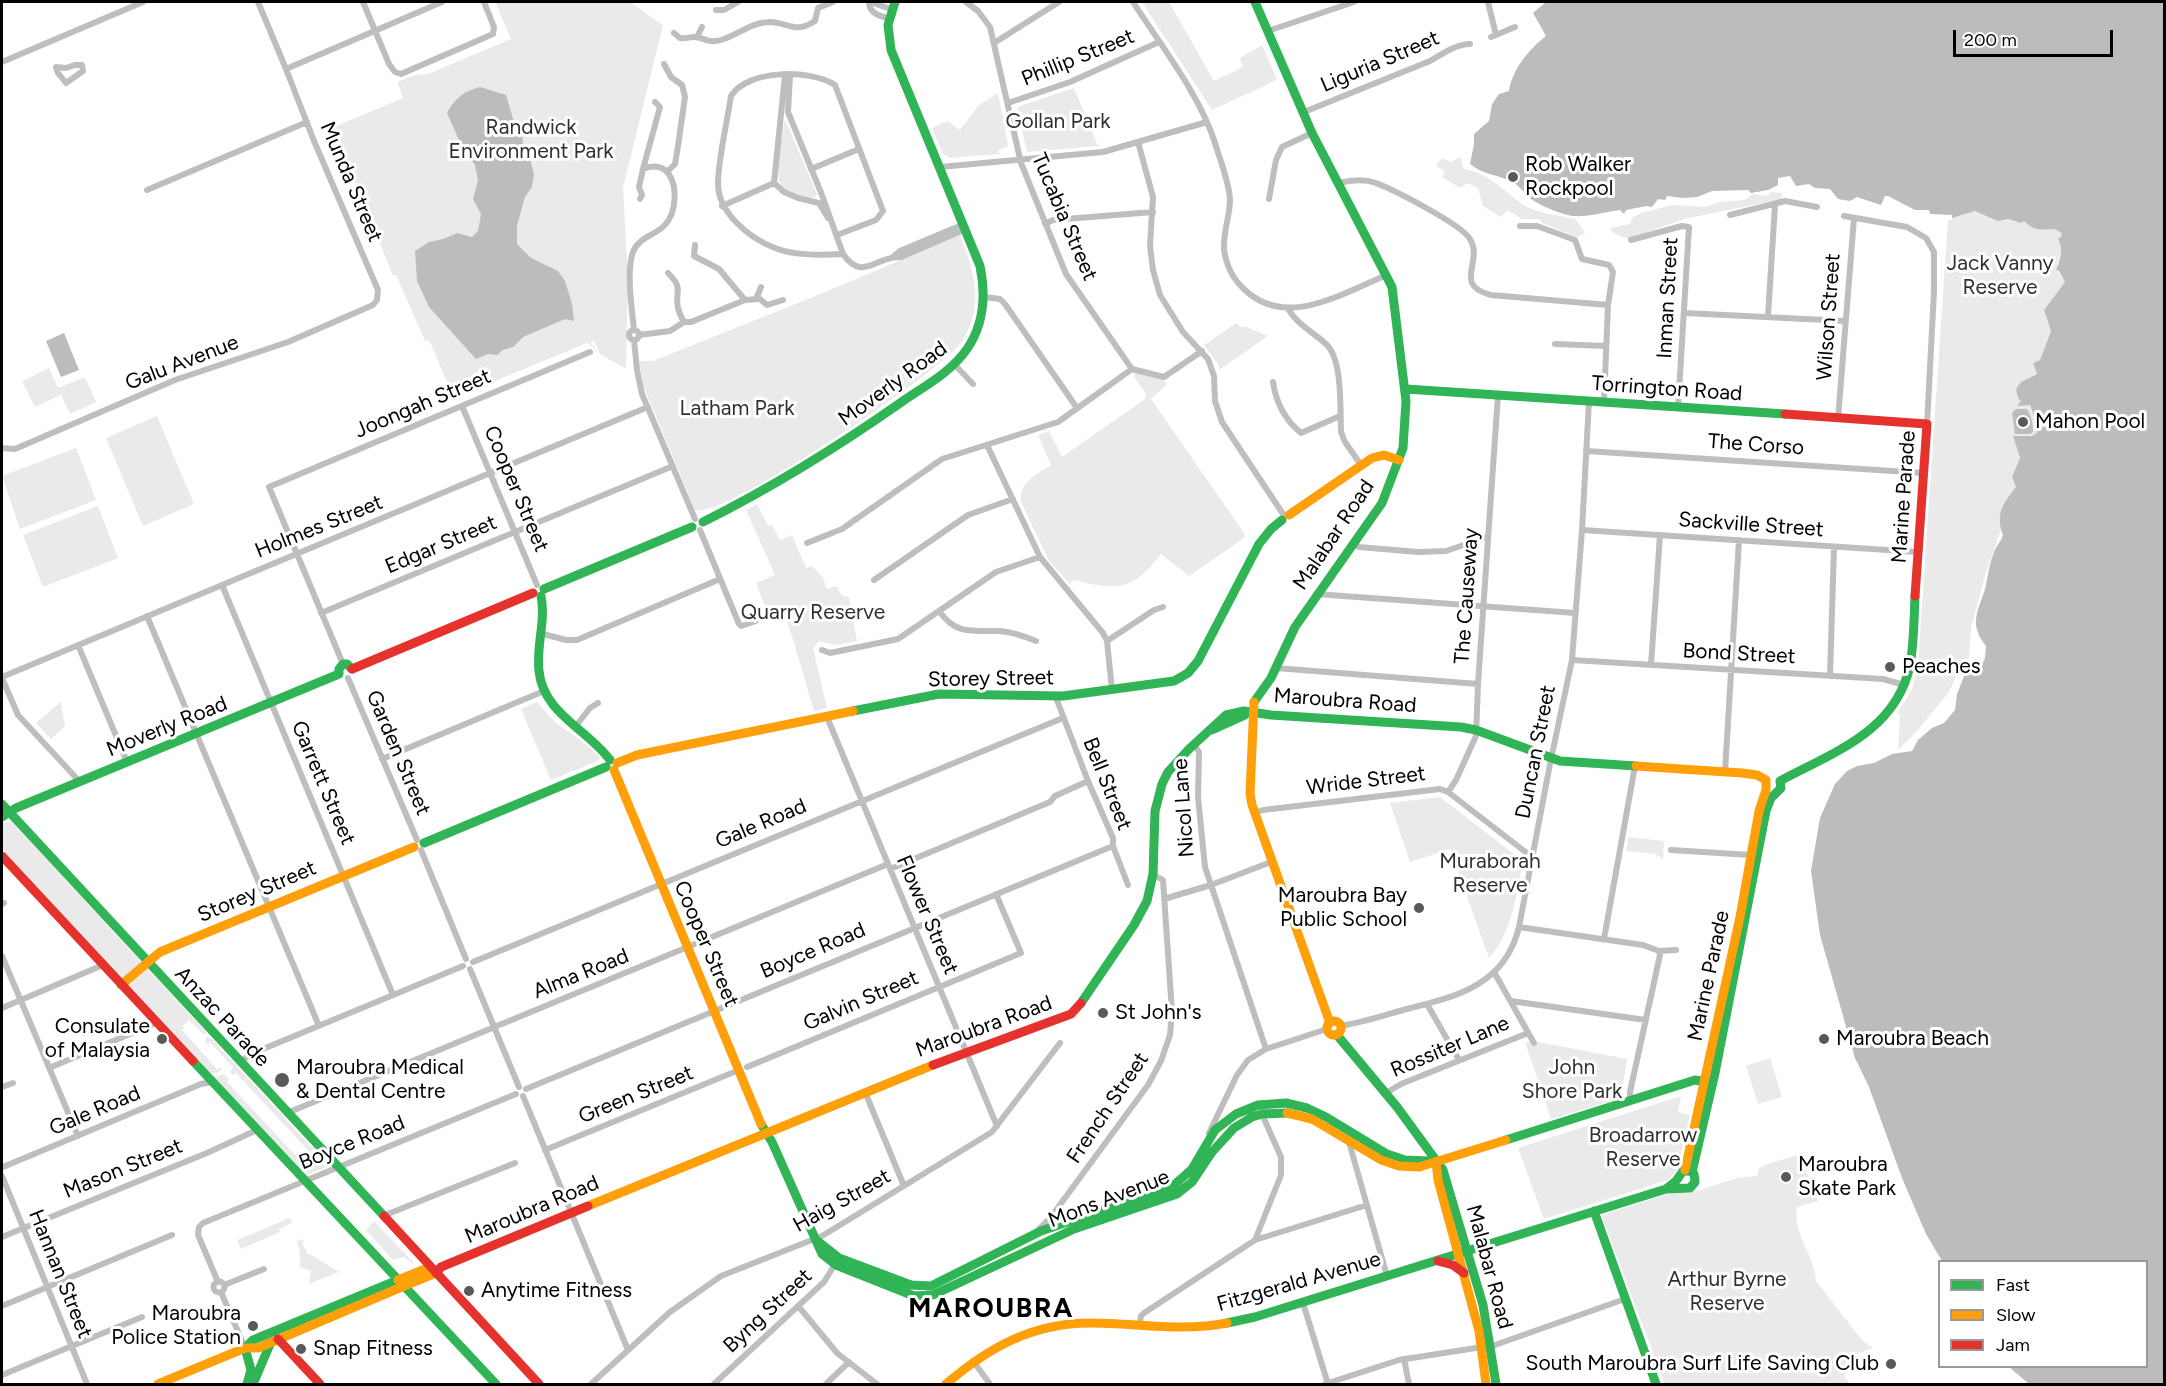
<!DOCTYPE html>
<style>
body{margin:0}
#map{position:relative;width:2166px;height:1386px;overflow:hidden;background:#fff;font-family:Figtree,sans-serif}
canvas{display:block}
.frame{position:absolute;inset:0;border:3px solid #000;pointer-events:none}
.legend{position:absolute;left:1938px;top:1260px;width:210px;height:108px;box-sizing:border-box;background:#fff;border:2px solid #999;margin:0;padding:8px 10px;list-style:none;font-size:18px;color:#000}
.legend li{display:flex;align-items:center;gap:12px;height:30px}
.legend b{width:30px;border:2px solid #999}
.scale{position:absolute;left:1953px;top:30px;width:160px;height:27px;box-sizing:border-box;border:3px solid #000;border-top:0;padding-left:8px;font-size:18px;line-height:21px;white-space:nowrap;color:#000;-webkit-text-stroke:4px #fff;paint-order:stroke}
</style>
<div id="map">
<canvas width="2166" height="1386"></canvas>
<div class="frame"></div>
<ul class="legend">
<li><b style="height:8px;background:#30b455"></b>Fast</li>
<li><b style="height:8px;background:#ff9f0a"></b>Slow</li>
<li><b style="height:8px;background:#e5322d"></b>Jam</li>
</ul>
<div class="scale">200 m</div>
</div>
<script>
const g = document.querySelector('canvas').getContext('2d');
g.lineJoin = 'round';
function fill(path, color) { g.fillStyle = color; g.fill(path, 'evenodd'); }
function trace(path, color, width, dash) { g.strokeStyle = color; g.lineWidth = width; g.lineCap = dash ? 'butt' : 'round'; g.setLineDash(dash || []); g.stroke(path); }
function write(font, color, halo, rows, align = 'center') {
  g.font = font + ' Figtree,sans-serif'; g.lineWidth = 6; g.setLineDash([]); g.textBaseline = 'middle'; g.strokeStyle = halo; g.fillStyle = color; for (const [text, x, y, turn = 0] of rows) {
    g.save(); g.translate(x, y); g.rotate((+turn || 0) * Math.PI / 180); g.textAlign = isNaN(turn) ? turn : align; if (halo) g.strokeText(text, 0, 0); g.fillText(text, 0, 0); g.restore();
  }
}
const green = new Path2D(`
 M495,2H630L663,25L623,188L628,280L626,369L600,354L594,340L590,343L594,346L598,354L592,346L587,343L454,398L429,340L425,341L396,275L393,276L334,127L403,98L397,82L415,75L428,74L511,39Z
 M1142,2H1169L1214,81L1243,67L1240,58L1262,45L1277,80L1212,110Z
 M1074,88L1098,146L1027,152L1017,107Z
 M998,93L1008,144L1007,147L998,150L999,154L950,158L943,154L932,128L948,121L960,130L979,105Z
 M785,119L817,194L815,198C779,193 775,188 780,152C781,141 782,129 785,119Z
 M1461,157L1463,169C1489,172 1506,194 1527,207C1533,211 1567,218 1576,219L1585,233L1577,237L1544,224L1539,219H1522L1507,210L1501,217L1483,206L1478,188L1467,183L1460,188L1442,177L1445,172L1436,166L1442,158L1450,162Z
 M1771,192L1783,193L1781,199L1684,219L1628,239L1613,233L1610,228L1630,224L1632,218L1641,213L1673,205L1705,207L1719,202L1744,200L1753,194L1767,196Z
 M1975,211L2002,221L2008,219L2015,222L2024,221L2047,230L2054,229L2062,233L2061,251L2056,269L2065,282L2044,310L2051,330L2040,360L2033,363L2037,374L2021,382V401L2018,405H2031L2036,421L2037,433L2032,436H2013L2020,458L2012,477L2016,487L1986,572L1971,628L1969,658L1959,670L1949,692L1917,731L1898,750L1900,714H1897L1912,689L1918,665L1948,220H1952V218Z
 M960,235C974,272 985,302 963,340C946,369 719,522 695,510L643,385L639,361H653L818,295Z
 M1236,323L1242,328L1244,326L1268,336L1219,370L1218,364L1204,345Z
 M49,368L58,388L85,377L96,402L70,414L61,395L35,407L22,381Z
 M1136,371L1161,377L1167,384L1151,399L1244,533V538L1189,576L1161,554C1132,591 1119,591 1074,580L1070,584L1049,561L1021,502C1018,482 1038,474 1051,465L1038,435L1049,431L1062,457L1145,399L1146,394L1134,377Z
 M157,416L194,504L143,526L106,438Z
 M76,448L96,500L20,529L2,476Z
 M757,504L768,526L772,525L780,540L792,535L806,568L812,566L823,578L827,589L836,586L842,596L849,597L857,641L836,645L819,641L813,648L827,708L814,711L792,636L780,605L767,611L756,583L775,575L746,510Z
 M98,506L118,558L43,587L23,535Z
 M61,702L65,726L51,739L36,723Z
 M537,702L555,722L592,749L600,758L598,761L551,780L521,709Z
 M1440,797L1523,861C1516,894 1513,932 1489,958L1450,849L1410,862L1390,803Z
 M5,822H12L141,962L122,979L2,849V824Z
 M1629,837L1664,841L1663,859L1655,854L1626,851Z
 M146,967L207,1033L204,1035L189,1020L183,1026L184,1028L182,1030L217,1069L221,1067L222,1070L217,1073H211L128,984Z
 M206,1037L211,1038L329,1166L307,1175L214,1077L224,1074L229,1079L227,1082L309,1170L318,1161L236,1073L233,1075L230,1072L233,1067L210,1042L207,1044L205,1043Z
 M1525,1042H1538L1627,1059L1621,1096L1615,1100L1551,1119Z
 M1770,1058L1782,1097L1758,1104L1746,1066Z
 M1681,1096L1678,1112L1690,1115L1677,1170L1668,1180L1544,1219L1518,1148Z
 M1800,1154L1818,1201L1797,1207C1792,1234 1815,1255 1816,1281L1854,1330L1864,1342L1873,1348L1861,1352L1847,1360L1849,1365L1846,1369L1848,1372L1844,1375L1850,1384H1665L1603,1220L1602,1215L1680,1190L1685,1191L1687,1194L1737,1178L1757,1176L1759,1169L1762,1166Z
 M290,1218L292,1223L279,1229L280,1232L241,1249L237,1240Z
 M374,1221L414,1263L413,1264L404,1257L393,1260L366,1230Z
 M305,1239L302,1242L308,1255L310,1254L339,1272L309,1284L311,1271L300,1267V1252L297,1241Z`);
const water = new Path2D(`
 M1546,2H2164V1384H2029L2009,1367L2146,1366V1262L1942,1261L1926,1234L1902,1178L1869,1087L1855,1058L1820,935L1811,871L1820,818L1835,784L1847,771L1857,766L1874,763L1892,754L1912,751L1918,740L1932,728L1944,723L1955,710L1957,694L1965,674H1978L1985,658L1986,646C1981,640 1977,633 1976,625C1975,612 1982,600 1985,589C1988,577 1989,564 1994,552C1996,546 2001,542 2003,535C1995,513 2003,504 2016,487L2012,477L2020,458L2013,436H2032L2037,433C2036,422 2034,414 2030,405L2017,406L2021,401L2018,398L2016,389L2021,382L2037,374L2033,363L2040,360L2051,331L2044,310L2065,282L2059,271L2056,270C2060,260 2064,248 2058,239L2061,237L2062,233L2054,229C2040,230 2034,231 2024,221L2021,223L2008,219L1998,221L1975,211L1952,218V215L1930,214L1929,210H1915L1888,196H1885L1881,205L1857,197L1850,201L1838,199L1830,189L1815,188L1809,184L1796,186L1790,176L1778,178V185L1768,190L1751,193L1748,190L1712,191L1697,197L1683,198L1667,196L1665,200L1658,199L1652,207L1647,206L1626,210L1624,214L1620,210C1604,212 1589,217 1574,216C1565,216 1542,206 1534,201C1526,196 1521,187 1513,182C1499,175 1481,174 1470,164L1474,144V134L1489,121L1492,104L1499,94L1509,91C1512,70 1529,49 1546,36L1533,13Z
 M480,87L506,95L514,122L522,134L523,145L529,156L534,174L532,187L525,197L517,225V244L531,258L558,271L565,281L572,304L574,321L565,319L523,337L513,347L503,350L497,355L488,354L476,359L429,307L417,281L415,251L429,242L443,239L457,233L472,237L478,231L481,214L473,199L478,180L475,165L463,149L447,113C455,98 464,91 480,87Z
 M64,333L79,370L61,377L46,341Z
 M2016,409H2027C2031,416 2033,423 2033,432L2030,434H2015L2012,413Z`);
const street = new Path2D(`
 M258,2L286,69
 M363,2L389,64L395,72L401,74L493,34L494,27L484,2
 M869,2C869,13 879,16 888,18
 M870,2L891,9
 M966,2L978,11L990,27L1021,163L1066,274L1132,369
 M1133,2C1160,44 1200,95 1215,143C1220,160 1229,181 1230,200C1230,216 1223,232 1224,249C1226,265 1233,279 1244,289C1286,330 1342,293 1387,275
 M1488,2L1496,35
 M716,10H724L738,2
 M1268,31L1354,2
 M674,33L680,38C686,39 689,37 694,37C704,37 708,44 721,40C738,35 751,22 770,22C790,23 795,34 815,21L818,8L833,2
 M697,37L702,27
 M1491,37L1515,27
 M994,43L1059,2
 M2,62L143,2
 M664,64L671,77L682,85L685,97L678,146L675,164L667,172
 M75,65H82L83,71L66,83L58,73L56,67L66,68Z
 M785,75L774,183L784,192L798,198L819,203L828,218
 M790,75L788,112L822,195L843,254C863,283 877,255 901,257L966,229
 M1008,103L1070,82L1159,42
 M1304,112L1430,61C1442,54 1456,44 1470,44
 M1138,142L1153,197L1150,246L1153,270L1160,295L1183,332L1208,359L1214,376L1215,401L1222,422L1283,514
 M940,167L1103,152L1207,122
 M643,169L660,107L655,102
 M811,169L859,149
 M1339,183C1351,180 1364,179 1376,183C1394,190 1461,224 1470,239C1484,262 1452,285 1491,295L1608,305
 M147,190L307,122
 M1269,199L1276,160L1282,147L1312,133
 M722,206L774,183
 M1730,215L1785,201L1817,207
 M1844,216L1907,227L1926,238L1934,252V292L1927,424
 M1045,224L1053,220L1153,212
 M1520,226H1537L1575,240L1582,259L1609,265L1613,272L1608,305L1604,402
 M837,235L876,220L883,211L835,85C810,69 748,69 731,96C727,123 719,155 718,182C717,212 749,238 775,248C795,256 821,255 843,254
 M1631,240L1682,226L1689,227L1678,408
 M695,245L694,256L719,269L745,300
 M894,256L900,251L964,224
 M668,273C685,290 674,290 678,308C679,313 682,318 684,322
 M984,297L1000,299L1005,304L1077,408
 M756,299L761,287
 M1288,309C1298,325 1313,332 1326,344C1343,359 1340,410 1341,432L1345,442L1361,465
 M1685,313L1845,321
 M1768,316L1775,205
 M634,330C632,309 626,271 633,252C638,238 655,235 664,226C677,213 679,182 665,170C658,165 650,166 643,169L639,187L642,195L640,199
 M629 335a5 5 0 1 1 10 0a5 5 0 1 1-10 0Z
 M639,335L670,331L684,322H691L745,300L760,299L767,305L783,300
 M634,340L637,370L642,394L695,519
 M1555,344L1606,346
 M954,364L973,384
 M1132,369L1164,377L1202,351
 M1273,382C1276,403 1284,419 1301,433L1340,416
 M462,406L537,585
 M1838,419L1854,218
 M987,445L1040,557L1103,633L1107,641L1112,690
 M2,448L15,449L175,380L288,342L373,305L377,300L378,290L314,141L286,69L442,2
 M1586,451L1923,473
 M700,530L739,624L741,626L756,621
 M1582,530L1918,552
 M807,543L842,529L942,459L1058,422L1132,369
 M1352,544L1359,547L1418,552L1446,551L1487,537
 M874,580L968,515L1013,499
 M222,585L393,995
 M1316,594L1575,613
 M939,611C957,636 972,630 999,631C1012,632 1024,636 1036,641
 M321,613L673,466
 M147,616L319,1026
 M543,634L566,640H577L720,579
 M1107,641L1154,610L1163,607
 M78,645L127,762
 M822,650L830,653L898,639L996,572L1040,557
 M1572,660L1883,679L1904,685
 M343,664L269,487L590,352
 M1651,665L1660,535
 M1276,668L1478,684
 M1830,676L1834,547
 M2,677L648,407
 M2,678L18,715L80,782
 M348,678L417,840
 M1055,695L1088,781L1113,838V846L1128,885
 M827,717L997,1126
 M575,727L590,708L598,703
 M1194,744L1199,752L1198,797L1205,867L1266,1049
 M382,759L544,691
 M1725,772L1739,540
 M1448,792L1456,780L1476,736L1478,684L1498,395
 M1254,813L1263,810L1440,789L1448,792L1532,857
 M421,850L466,959
 M1671,850L1751,855
 M890,869L1050,802L1055,796L1088,781
 M1164,899L1211,885L1271,862
 M2,904L4,903
 M1519,927L1643,945L1659,951L1676,950
 M1604,939L1635,766
 M2,956L78,1136
 M473,962L1063,718
 M470,969L519,1087
 M1494,972L1534,1043
 M1511,1001L1646,1020
 M1427,1004L1459,1060
 M2,1008L103,965
 M1340,1026C1361,1023 1382,1016 1403,1010C1455,997 1505,986 1519,927L1550,764L1572,660L1582,530L1589,401
 M240,1062L251,1054L463,966
 M747,1067L1021,953L996,894
 M49,1068L156,1023
 M2,1087L13,1083
 M526,1089L1113,846
 M865,1092L904,1186
 M1386,1093L1401,1084L1528,1033
 M523,1096L628,1350
 M1630,1101V1092L1660,955L1659,951
 M287,1113L888,864
 M1209,1133L1237,1075L1248,1060L1266,1049L1327,1029
 M1349,1142L1387,1276
 M545,1150L739,1070
 M3,1167L201,1084L212,1082
 M2,1176L87,1384
 M383,1216L515,1163
 M1038,1230L1051,1217L1148,1085L1161,1061L1170,1035L1172,1012L1163,880L1154,875
 M2,1237L207,1153L257,1130
 M1255,1240L1367,1205
 M213.5 1287a5.5 5.5 0 1 1 11 0a5.5 5.5 0 1 1-11 0Z
 M218,1282L198,1235L199,1227L203,1223L516,1094
 M224,1285L264,1269
 M221,1292L245,1348
 M1303,1303L1328,1384
 M2,1306L172,1235
 M799,1307L837,1353L877,1384
 M1139,1326L1141,1316L1144,1313L1255,1240L1281,1175V1157L1261,1112
 M1404,1359L1409,1384
 M973,1361L990,1384
 M2,1375L142,1317
 M591,1384L670,1312L721,1276L822,1236L992,1132L1060,1043
 M714,1384L824,1282L837,1261
 M826,1384L849,1362
 M1325,1384L1399,1360L1495,1345L1625,1299`);
const fast = new Path2D(`
 M1406,389L1785,414
 M703,522C773,487 839,446 903,401C925,386 951,372 967,349C984,324 986,295 980,266L891,50L888,25L895,2
 M544,589L692,527
 M541,596C546,622 536,645 539,671C543,713 587,729 610,760
 M339,674V669L343,664H347L352,669
 M1254,702L1271,678L1295,627L1382,503L1403,448L1406,401L1392,287L1312,133L1255,2
 M853,711L939,694L1063,696L1174,681L1188,673L1198,661L1259,544L1271,529L1282,520
 M1212,730L1245,715
 M1780,781C1834,752 1895,732 1910,666C1914,643 1914,619 1915,596
 M2,804L384,1216
 M2,817L16,808L339,674
 M424,843L606,767
 M1081,1003L1134,925L1147,901L1153,874L1155,811L1162,784L1168,772L1189,749L1226,715L1244,711L1271,715L1461,727L1476,730L1560,761L1636,766
 M1337,1035L1397,1107L1443,1170L1483,1305L1496,1384
 M193,1061L496,1384
 M761,1124L772,1142L822,1254L836,1265L914,1296L933,1295L1074,1229L1177,1194L1192,1182L1212,1152L1234,1128L1252,1117L1262,1114L1287,1113
 M1506,1140L1695,1080L1712,1083
 M1692,1172L1715,1073L1766,811L1771,798L1781,788L1780,781
 M1594,1211L1656,1384
 M815,1239L839,1258L911,1285L931,1286L1041,1231L1173,1186L1192,1169L1215,1130L1236,1114L1258,1105L1286,1103L1307,1108L1326,1117L1387,1154L1405,1160L1428,1161
 M1227,1323L1255,1317L1666,1189L1690,1188L1695,1182L1694,1174L1690,1171H1683L1676,1181L1666,1189
 M245,1348L253,1340L398,1280
 M245,1348L251,1370L247,1384
 M253,1384L271,1342`);
const slow = new Path2D(`
 M1289,515L1372,458L1384,455L1399,460
 M1254,702L1250,794L1252,805L1330,1023
 M617,763L637,755L853,711
 M1636,766L1742,773L1757,775L1766,780
 M614,770L761,1124
 M121,985L160,952L414,847
 M1327 1028a7 7 0 1 1 14 0a7 7 0 1 1-14 0Z
 M1287,1113L1312,1119L1381,1160L1399,1166L1419,1167L1506,1140
 M1436,1162L1438,1180L1479,1331L1486,1384
 M1685,1170L1740,917L1759,811L1766,790V780
 M588,1206L933,1065
 M398,1280L430,1267
 M404,1286L436,1273
 M158,1384L245,1348H258L404,1286
 M946,1384C988,1348 1032,1323 1090,1323C1136,1323 1181,1332 1227,1323`);
const jam = new Path2D(`
 M1785,414L1927,424L1915,596
 M352,669L533,593
 M2,856L193,1061
 M933,1065L1071,1014L1081,1003
 M384,1216L539,1384
 M1438,1261L1453,1265L1464,1273
 M436,1273L441,1267L588,1206
 M278,1339L320,1384`);
const markers = [
 [1513,177,6,"#595959"],
 [2023,422,6,"#595959"],
 [1890,667,6,"#595959"],
 [1419,908,6,"#595959"],
 [1103,1013,6,"#595959"],
 [162,1039,6,"#595959"],
 [1824,1039,6,"#595959"],
 [282,1080,8,"#595959"],
 [1786,1177,6,"#595959"],
 [469,1291,6,"#595959"],
 [253,1326,6,"#595959"],
 [301,1349,6,"#595959"],
 [1891,1364,6,"#595959"]
];
const streetNames = [
 ["Phillip Street",1078,58,-22],
 ["Liguria Street",1380,62,-23],
 ["Munda Street",351,182,67],
 ["Tucabia Street",1064,217,67],
 ["Inman Street",1668,298,-87],
 ["Wilson Street",1829,317,-86],
 ["Galu Avenue",182,363,-21],
 ["Moverly Road",893,384,-36],
 ["Torrington Road",1667,389,4],
 ["Joongah Street",423,404,-23],
 ["The Corso",1756,445,4],
 ["Cooper Street",516,489,67],
 ["Marine Parade",1904,497,-86],
 ["Sackville Street",1751,525,4],
 ["Holmes Street",319,527,-22],
 ["Malabar Road",1334,535,-56],
 ["Edgar Street",441,545,-23],
 ["The Causeway",1467,596,-86],
 ["Bond Street",1739,654,3],
 ["Storey Street",991,679,-1],
 ["Maroubra Road",1345,701,4],
 ["Moverly Road",167,727,-22],
 ["Duncan Street",1536,752,-79],
 ["Garden Street",398,753,67],
 ["Wride Street",1366,781,-7],
 ["Garrett Street",323,783,67],
 ["Bell Street",1107,784,68],
 ["Nicol Lane",1184,808,-94],
 ["Gale Road",761,824,-23],
 ["Storey Street",257,892,-23],
 ["Flower Street",927,915,67],
 ["Cooper Street",706,944,67],
 ["Boyce Road",813,951,-23],
 ["Alma Road",581,974,-22],
 ["Marine Parade",1709,976,-78],
 ["Galvin Street",861,1001,-23],
 ["Anzac Parade",222,1017,47],
 ["Maroubra Road",984,1027,-20],
 ["Rossiter Lane",1450,1047,-23],
 ["Green Street",636,1095,-22],
 ["French Street",1108,1108,-56],
 ["Gale Road",95,1111,-23],
 ["Boyce Road",352,1143,-22],
 ["Mason Street",123,1169,-22],
 ["Mons Avenue",1109,1199,-21],
 ["Haig Street",842,1201,-29],
 ["Maroubra Road",532,1210,-23],
 ["Malabar Road",1489,1267,75],
 ["Hannan Street",60,1274,68],
 ["Fitzgerald Avenue",1299,1282,-16],
 ["Byng Street",768,1311,-43]
];
const parkNames = [
 ["Gollan Park",1058,122],
 ["Randwick",531,128],
 ["Environment Park",531,152],
 ["Jack Vanny",2000,264],
 ["Reserve",2000,288],
 ["Latham Park",737,409],
 ["Quarry Reserve",813,613],
 ["Muraborah",1490,862],
 ["Reserve",1490,886],
 ["John",1572,1068],
 ["Shore Park",1572,1092],
 ["Broadarrow",1643,1136],
 ["Reserve",1643,1160],
 ["Arthur Byrne",1727,1280],
 ["Reserve",1727,1304]
];
const poiNames = [
 ["Rob Walker",1525,165],
 ["Rockpool",1525,189],
 ["Mahon Pool",2035,422],
 ["Peaches",1902,667],
 ["Maroubra Bay",1407,896,"right"],
 ["Public School",1407,920,"right"],
 ["St John's",1115,1013],
 ["Consulate",150,1027,"right"],
 ["of Malaysia",150,1051,"right"],
 ["Maroubra Beach",1836,1039],
 ["Maroubra Medical",296,1068],
 ["& Dental Centre",296,1092],
 ["Maroubra",1798,1165],
 ["Skate Park",1798,1189],
 ["Anytime Fitness",481,1291],
 ["Maroubra",241,1314,"right"],
 ["Police Station",241,1338,"right"],
 ["Snap Fitness",313,1349],
 ["South Maroubra Surf Life Saving Club",1879,1364,"right"]
];
const districtNames = [
 ["MAROUBRA",991,1309]
];
fill(green, '#eaeaea');
fill(water, '#bcbcbc');
trace(street, '#bebebe', 6);
trace(fast, '#30b455', 9);
trace(slow, '#ff9f0a', 9);
trace(jam, '#e5322d', 9);
for (const [x, y, r, color] of markers) { const dot = new Path2D(); dot.arc(x, y, r, 0, 2 * Math.PI); g.fillStyle = color; g.fill(dot); trace(dot, '#fff', 2); }
write('21px', '#000', '#fff', streetNames);
write('21px', '#303030', '#fff', parkNames);
write('21px', '#000', '#fff', poiNames, 'left');
g.letterSpacing = '1.5px';
write('bold 27px', '#000', '#fff', districtNames);
g.letterSpacing = '0px';
</script>
